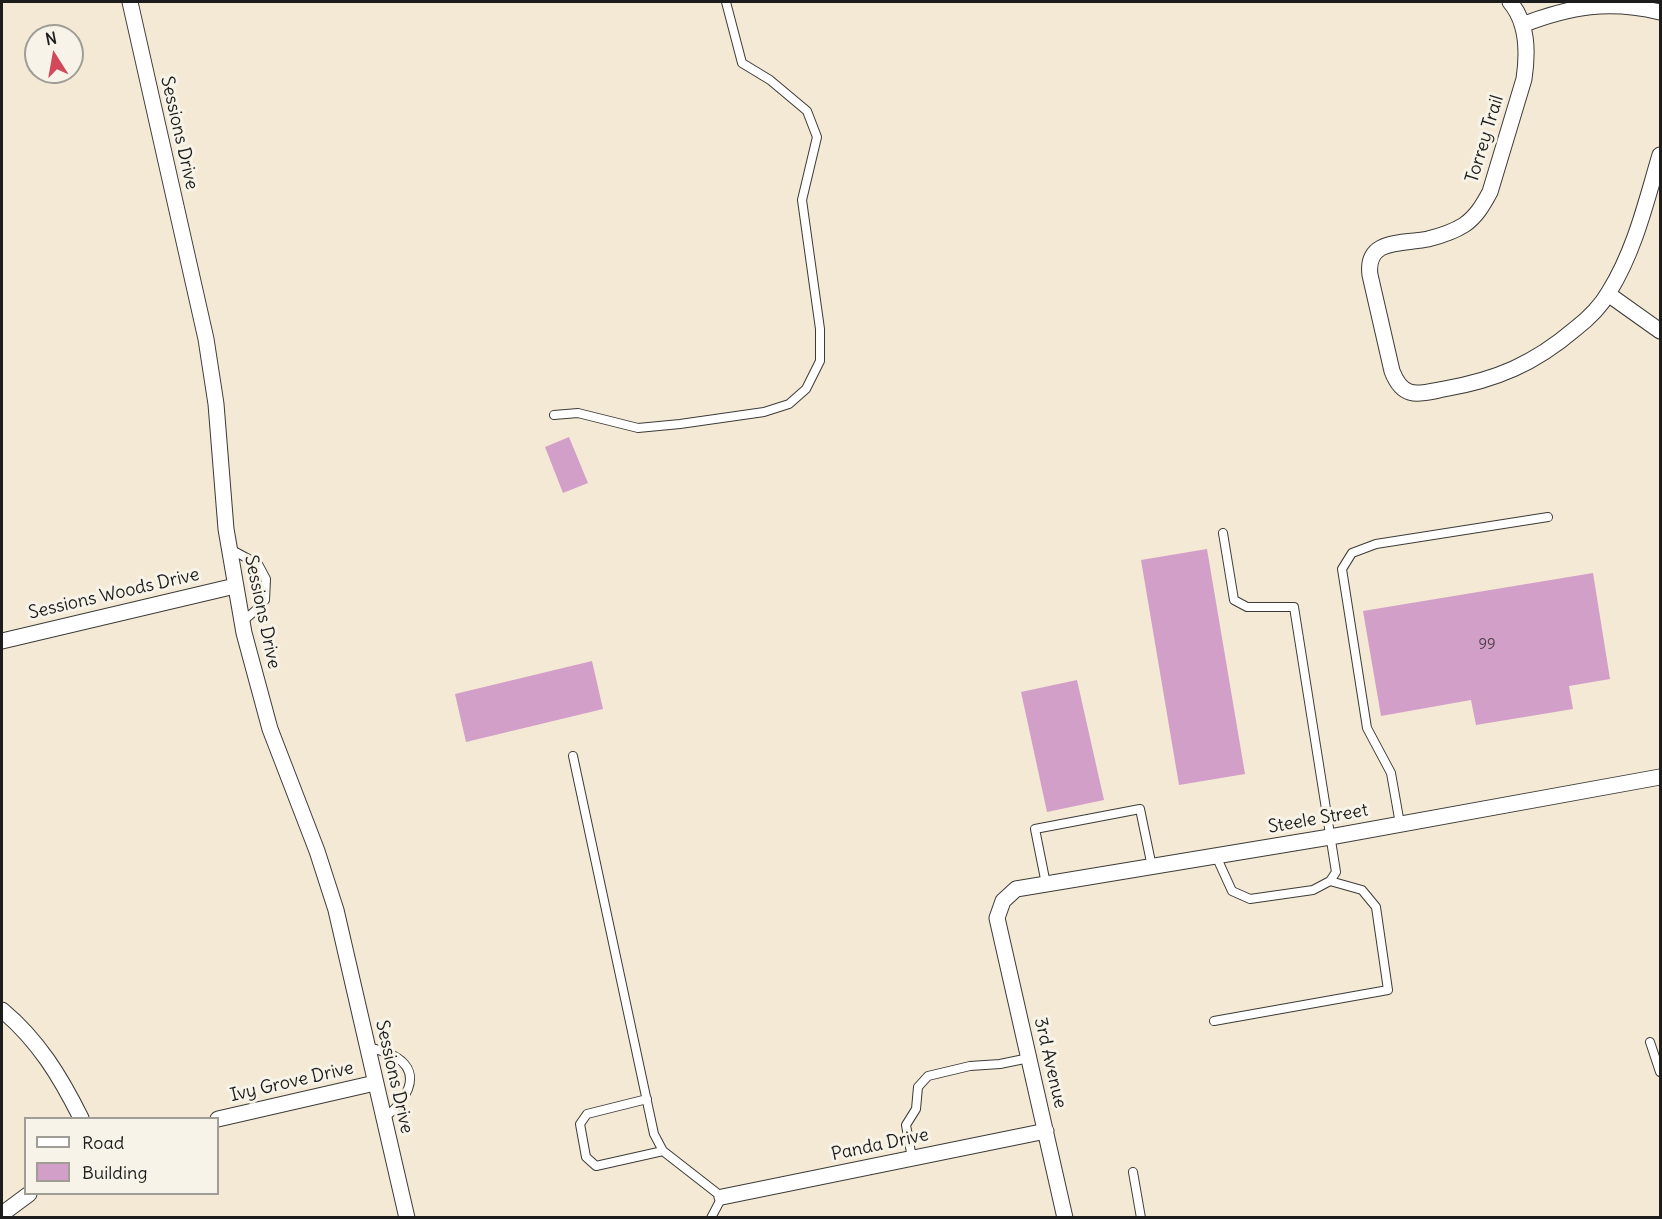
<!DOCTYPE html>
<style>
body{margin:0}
#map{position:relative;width:1662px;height:1219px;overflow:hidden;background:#f4e9d4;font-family:Delius,sans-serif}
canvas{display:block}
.frame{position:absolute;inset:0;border:3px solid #1c1c1c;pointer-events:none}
.legend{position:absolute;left:24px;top:1117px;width:195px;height:78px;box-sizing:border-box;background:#f7f3e8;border:2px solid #9f9d96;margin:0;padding:8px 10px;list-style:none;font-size:18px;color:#1c1c1c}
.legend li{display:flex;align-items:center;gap:12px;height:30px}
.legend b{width:30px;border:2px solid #9f9d96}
.north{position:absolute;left:24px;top:24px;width:60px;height:60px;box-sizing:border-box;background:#f7f3e8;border:2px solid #9f9d96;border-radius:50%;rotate:349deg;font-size:16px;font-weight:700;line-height:24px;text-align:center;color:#1c1c1c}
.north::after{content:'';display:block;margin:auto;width:21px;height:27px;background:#d1495b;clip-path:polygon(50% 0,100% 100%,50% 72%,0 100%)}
</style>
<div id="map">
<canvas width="1662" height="1219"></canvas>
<div class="frame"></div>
<ul class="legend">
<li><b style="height:8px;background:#fff"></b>Road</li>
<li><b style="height:16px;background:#d29fc9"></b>Building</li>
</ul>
<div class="north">N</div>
</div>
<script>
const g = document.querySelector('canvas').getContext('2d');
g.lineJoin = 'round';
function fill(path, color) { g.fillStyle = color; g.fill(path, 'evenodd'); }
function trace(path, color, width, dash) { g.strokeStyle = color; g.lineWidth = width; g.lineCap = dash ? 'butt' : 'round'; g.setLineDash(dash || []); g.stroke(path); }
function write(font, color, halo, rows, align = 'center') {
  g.font = font + ' Delius,sans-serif'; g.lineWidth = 6; g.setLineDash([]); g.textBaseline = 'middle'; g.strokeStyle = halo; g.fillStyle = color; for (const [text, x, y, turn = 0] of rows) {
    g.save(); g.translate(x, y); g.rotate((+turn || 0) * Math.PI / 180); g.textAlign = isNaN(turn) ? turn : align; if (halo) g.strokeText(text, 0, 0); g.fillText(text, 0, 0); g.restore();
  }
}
const building = new Path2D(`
 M569,437L588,483L563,493L545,447Z
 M1207,549L1245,774L1179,785L1141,560Z
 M1593,573L1610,679L1569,686L1573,709L1476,725L1471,700L1381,716L1363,611Z
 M592,661L603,709L466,742L455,694Z
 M1077,680L1104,800L1047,812L1021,692Z`);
const service = new Path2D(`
 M554,415L578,413L638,428L680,424L764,412L789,404L806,389L820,361V329L802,200L817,137L807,111L770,80L742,63L726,2
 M230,549L258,564L266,579L265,600L256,610L242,622
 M573,756L654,1134L663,1151L722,1197L711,1218
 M1400,824L1391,773L1367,728L1342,569L1352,553L1376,544L1548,517
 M1216,856L1232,891L1250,899L1313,890L1330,881L1336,872L1294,607H1247L1234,600L1223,533
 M1046,884L1035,829L1140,809L1152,867
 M1214,1021L1388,990L1376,907L1362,890L1330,881
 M1650,1042L1660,1072
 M369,1047C378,1050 387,1052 396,1057C425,1075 403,1104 384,1118
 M647,1099L587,1114L580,1124L586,1157L596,1166L663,1151
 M912,1158L906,1125L916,1109L918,1087L928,1076L970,1066L1000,1064L1029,1058
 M1133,1172L1141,1218`);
const minor = new Path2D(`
 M130,2L206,339L216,404L226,529L244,633L270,729L317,851L336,910L407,1218
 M1510,2C1528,23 1528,52 1524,79L1490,192C1483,205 1476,217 1464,225C1453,232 1440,236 1428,239C1404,244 1365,238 1370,275L1392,371C1403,400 1418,394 1444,389C1496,380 1534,364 1575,329C1588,319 1601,306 1609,292C1635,250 1646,202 1660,155
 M1522,25C1571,6 1609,0 1660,12
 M1608,294L1660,331
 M2,641L235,586
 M2,1010C38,1040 60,1076 81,1118
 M218,1119L375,1083
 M722,1197L1046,1131
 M2,1214L29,1194
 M1065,1218L997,918L1003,901L1016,889L1330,837L1660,777`);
const numberNames = [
 ["99",1487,645]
];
const streetNames = [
 ["Sessions Drive",179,133,77],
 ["Torrey Trail",1485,139,-73],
 ["Sessions Woods Drive",114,594,-13],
 ["Sessions Drive",262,612,78],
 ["Steele Street",1318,819,-10],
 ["3rd Avenue",1050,1063,77],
 ["Sessions Drive",394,1077,77],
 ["Ivy Grove Drive",292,1082,-13],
 ["Panda Drive",880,1145,-12]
];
fill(building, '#d29fc9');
trace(service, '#3c3b38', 10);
trace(minor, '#3c3b38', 17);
trace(service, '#fff', 8);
trace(minor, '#fff', 15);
write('15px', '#4a3d47', null, numberNames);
write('18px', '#1c1c1c', '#f7f3e8', streetNames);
</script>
